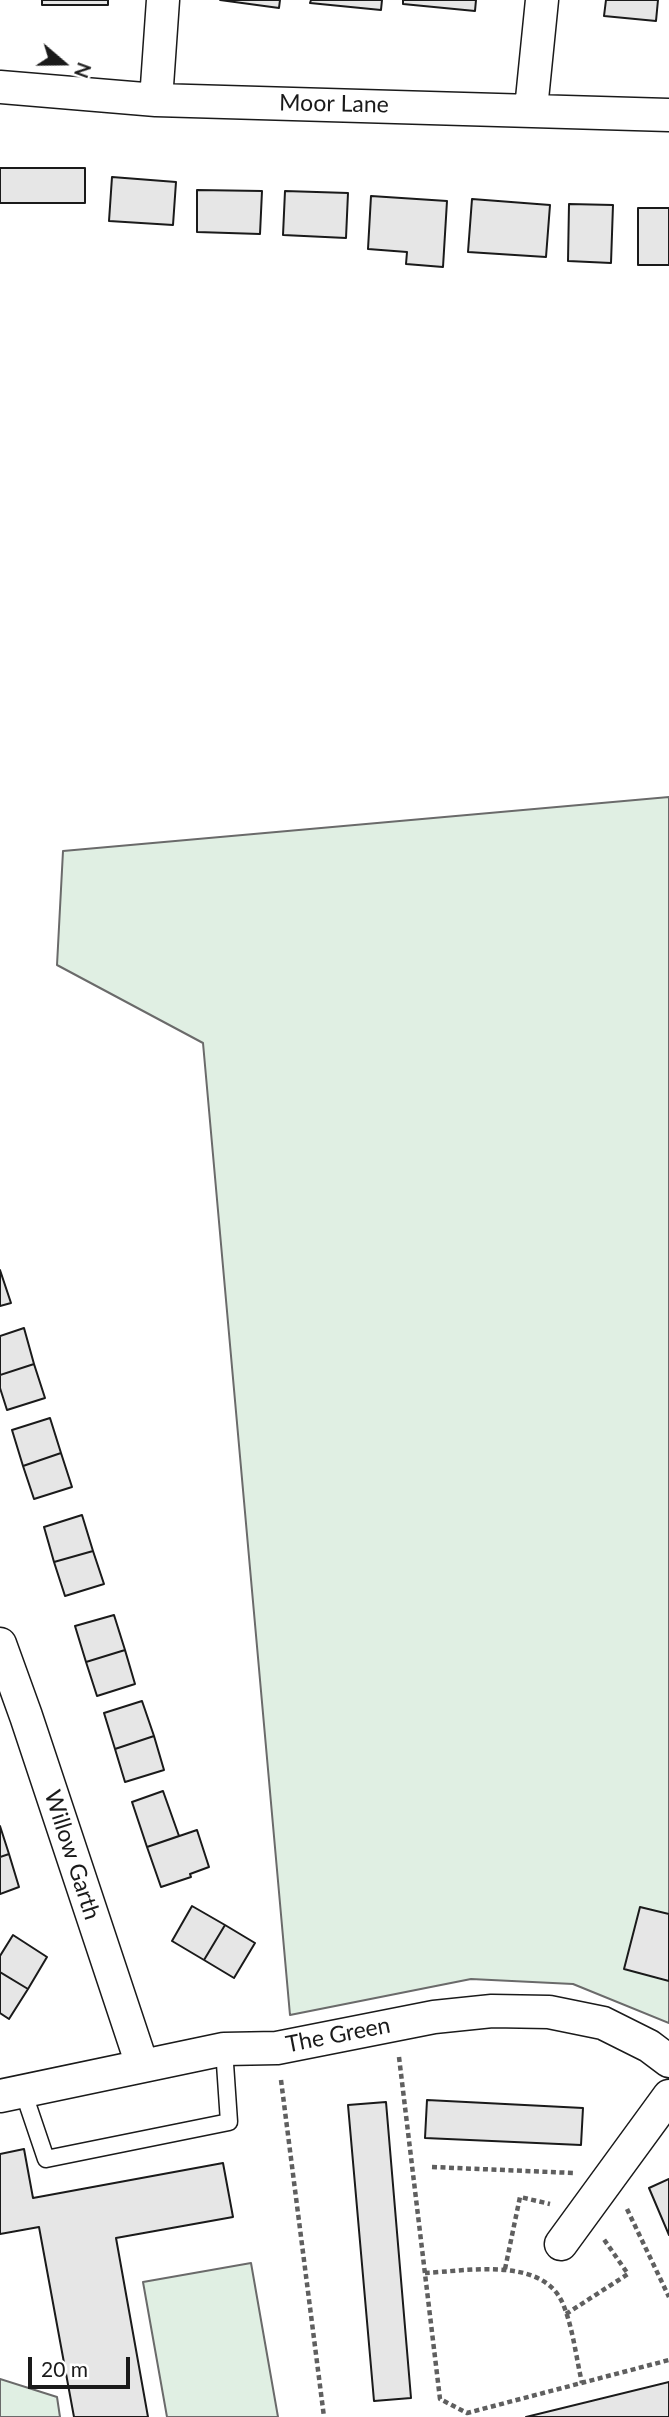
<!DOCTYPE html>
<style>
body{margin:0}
#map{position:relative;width:669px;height:2417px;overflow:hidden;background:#fff;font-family:Lato,sans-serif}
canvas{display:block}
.north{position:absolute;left:28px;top:28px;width:70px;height:70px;-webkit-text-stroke:5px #fff;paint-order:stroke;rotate:110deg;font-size:19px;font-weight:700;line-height:28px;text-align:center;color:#1a1a1a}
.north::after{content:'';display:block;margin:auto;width:24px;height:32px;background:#1a1a1a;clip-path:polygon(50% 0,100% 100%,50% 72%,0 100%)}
.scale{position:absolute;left:28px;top:2357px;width:102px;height:32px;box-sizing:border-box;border:4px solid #1a1a1a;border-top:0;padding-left:9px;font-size:21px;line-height:24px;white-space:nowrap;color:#1a1a1a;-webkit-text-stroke:5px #fff;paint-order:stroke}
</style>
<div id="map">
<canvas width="669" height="2417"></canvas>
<div class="north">N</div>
<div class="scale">20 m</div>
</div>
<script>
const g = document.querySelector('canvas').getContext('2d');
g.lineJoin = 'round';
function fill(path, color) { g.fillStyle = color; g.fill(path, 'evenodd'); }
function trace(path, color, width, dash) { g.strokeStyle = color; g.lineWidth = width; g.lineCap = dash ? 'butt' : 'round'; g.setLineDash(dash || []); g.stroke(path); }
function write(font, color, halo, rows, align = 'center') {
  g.font = font + ' Lato,sans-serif'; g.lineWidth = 5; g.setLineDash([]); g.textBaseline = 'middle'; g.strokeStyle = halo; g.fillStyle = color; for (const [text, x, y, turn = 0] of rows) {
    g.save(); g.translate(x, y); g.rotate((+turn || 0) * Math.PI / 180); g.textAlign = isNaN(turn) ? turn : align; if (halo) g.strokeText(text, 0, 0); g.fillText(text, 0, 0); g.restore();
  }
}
const green = new Path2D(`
 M669,797V2023L573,1984L471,1979L290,2015L203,1043L57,965L63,851Z
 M251,2263L278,2417H167L143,2282Z
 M0,2379L57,2397L60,2417H0Z`);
const building = new Path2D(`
 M42,0H108V5H42Z
 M220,0H280L279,8Z
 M311,0H382L381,10L310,3Z
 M403,0H476L475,11L403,4Z
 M606,0H658L656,21L604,16Z
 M0,168H85V203H0Z
 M112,177L176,182L173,225L109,221Z
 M197,190L262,191L260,234L197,232Z
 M285,191L348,193L346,238L283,235Z
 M371,196L447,201L443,267L406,264L407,252L368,249Z
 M472,199L550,205L546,257L468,252Z
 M569,204L613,205L611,263L568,261Z
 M638,208H669V265H638Z
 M0,1270L11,1303L0,1306Z
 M24,1328L34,1364L0,1375V1336Z
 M34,1364L45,1398L7,1410L0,1388V1375Z
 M50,1418L61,1453L23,1466L12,1430Z
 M61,1453L72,1487L34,1499L23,1466Z
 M82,1515L93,1551L54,1562L44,1527Z
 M93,1551L104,1584L65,1596L54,1562Z
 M114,1615L125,1650L86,1662L75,1626Z
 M125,1650L135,1684L97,1696L86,1662Z
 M142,1701L154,1736L115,1749L104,1713Z
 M154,1736L164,1770L125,1782L115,1749Z
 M163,1791L179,1836L147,1847L132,1802Z
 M0,1826L9,1854L0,1857Z
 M197,1830L209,1867L190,1874L191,1877L161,1887L147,1847Z
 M9,1854L19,1887L0,1894V1857Z
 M192,1906L225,1925L204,1960L172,1941Z
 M640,1907L669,1914V1981L624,1969Z
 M225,1925L255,1943L234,1978L204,1960Z
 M13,1935L47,1957L28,1989L0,1972V1956Z
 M0,1972L28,1989L9,2019L0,2013Z
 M427,2100L583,2108L581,2145L425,2138Z
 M386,2102L411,2398L374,2401L348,2105Z
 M24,2149L33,2198L223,2163L233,2217L116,2238L148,2417H74L39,2227L0,2234V2154Z
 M669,2179V2235L649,2188Z
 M669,2382V2417H526Z`);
const path = new Path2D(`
 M399,2057L440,2399L467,2413L669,2360
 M281,2080L324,2417
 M432,2167L574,2173
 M627,2209L669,2297
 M505,2269L520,2197L550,2204
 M425,2273C467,2271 543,2256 563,2304C573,2328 576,2357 582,2383
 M566,2314L628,2274L603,2238`);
const lane = new Path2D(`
 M23,2091L46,2159L229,2122L224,2049`);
const street = new Path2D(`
 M0,87L156,100L669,115
 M156,100L163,0
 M531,109L542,0
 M0,1644L26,1716L142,2065
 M0,2096L224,2049L277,2048L434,2017L492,2011L549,2012L603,2023L649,2046L669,2061
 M561,2244L669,2096`);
const streetNames = [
 ["Moor Lane",334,104,1],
 ["Willow Garth",72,1855,72],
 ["The Green",338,2035,-11]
];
fill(green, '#e0efe3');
trace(green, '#6a6a6a', 2);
fill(building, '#e6e6e6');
trace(building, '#1a1a1a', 2);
trace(lane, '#1a1a1a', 19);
trace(street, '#1a1a1a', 35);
trace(path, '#5f5f5f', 4.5, [5, 3.5]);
trace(lane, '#fff', 16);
trace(street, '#fff', 32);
write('23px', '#1a1a1a', '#fff', streetNames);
</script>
